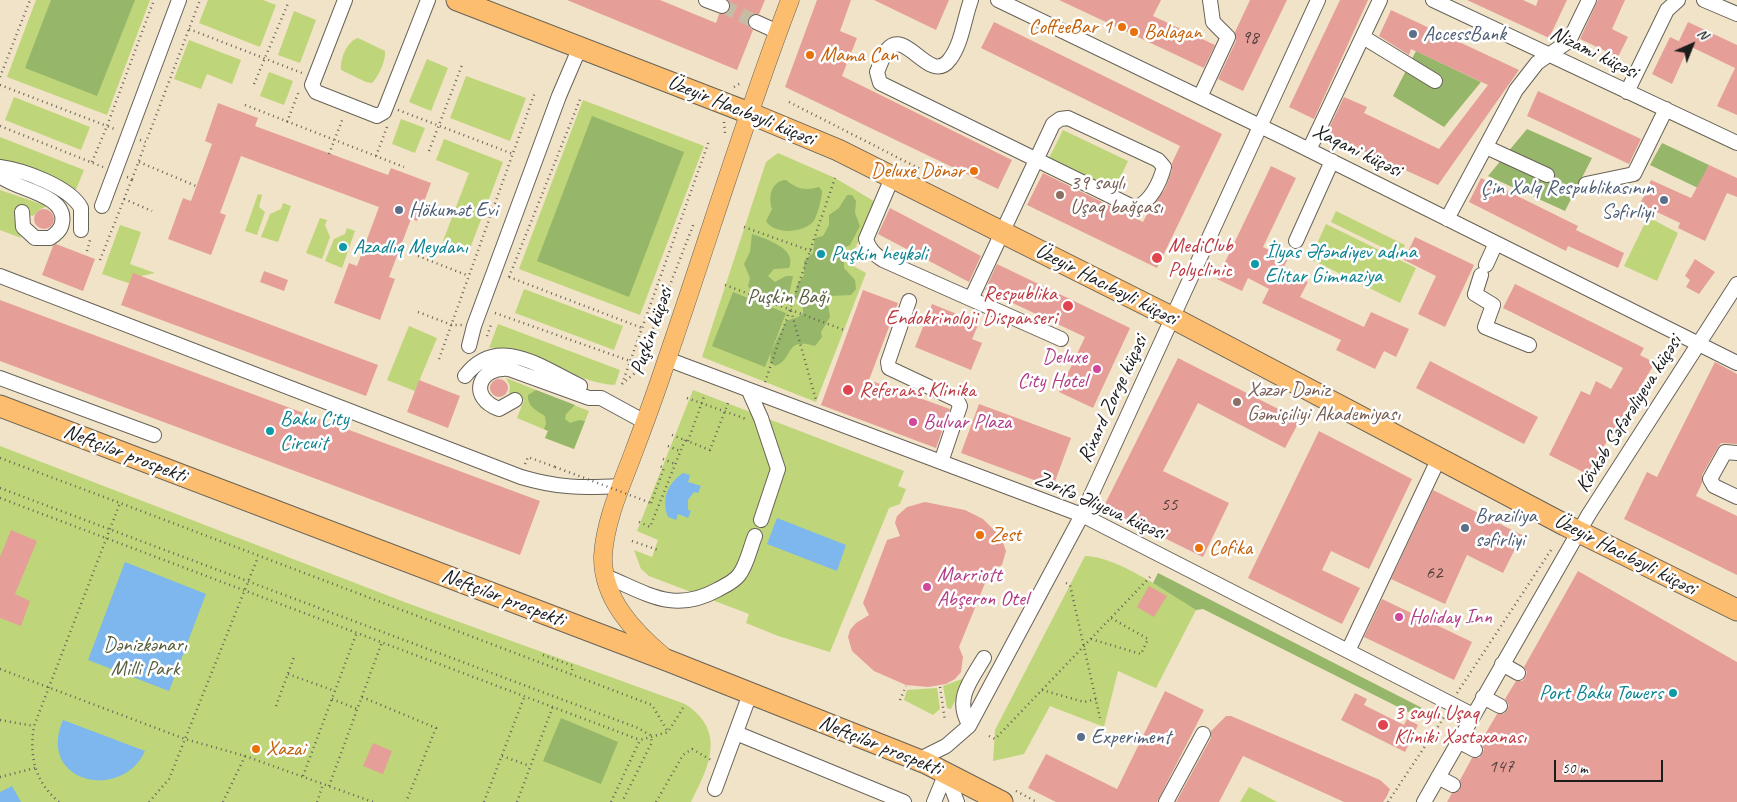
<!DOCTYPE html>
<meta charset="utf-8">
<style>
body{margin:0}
#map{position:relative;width:1737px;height:802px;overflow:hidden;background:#f1e3c7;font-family:Caveat,sans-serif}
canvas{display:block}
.north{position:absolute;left:1667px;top:20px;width:50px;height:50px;-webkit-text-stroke:4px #fff;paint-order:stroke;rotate:44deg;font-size:14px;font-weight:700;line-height:20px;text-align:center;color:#1c1c1c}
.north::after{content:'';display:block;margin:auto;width:18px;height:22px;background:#1c1c1c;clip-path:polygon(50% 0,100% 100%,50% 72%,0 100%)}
.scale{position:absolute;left:1554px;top:760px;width:109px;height:22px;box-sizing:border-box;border:2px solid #1c1c1c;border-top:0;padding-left:6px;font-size:15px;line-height:18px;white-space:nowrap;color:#1c1c1c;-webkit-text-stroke:4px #fff;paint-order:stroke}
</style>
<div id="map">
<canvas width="1737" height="802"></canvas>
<div class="north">N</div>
<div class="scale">50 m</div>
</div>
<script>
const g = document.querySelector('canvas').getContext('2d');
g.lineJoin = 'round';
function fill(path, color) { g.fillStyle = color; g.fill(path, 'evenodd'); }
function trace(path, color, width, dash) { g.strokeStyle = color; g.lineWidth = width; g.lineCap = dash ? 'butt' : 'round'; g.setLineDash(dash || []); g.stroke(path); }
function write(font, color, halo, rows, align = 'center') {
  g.font = font + ' Caveat,sans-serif'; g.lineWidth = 5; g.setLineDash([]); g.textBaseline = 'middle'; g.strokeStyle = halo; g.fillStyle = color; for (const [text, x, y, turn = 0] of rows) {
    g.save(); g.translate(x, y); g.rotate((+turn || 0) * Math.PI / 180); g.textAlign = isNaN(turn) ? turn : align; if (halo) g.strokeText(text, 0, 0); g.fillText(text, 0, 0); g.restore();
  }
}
const green = new Path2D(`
 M36,0H150L107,115L7,77Z
 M208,0H263L276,5L260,47L199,23Z
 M294,11L316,20L300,63L278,55Z
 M358,38L385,51C386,60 379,76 372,83L366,82L341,70C340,59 347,41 358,38Z
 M189,40L241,60L232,84L207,74L201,89L174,79Z
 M427,59L448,68L431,111L409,102Z
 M269,72L293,81L284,105L260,96Z
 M466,76L526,98L510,141L450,118Z
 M14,97L90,127L81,150L5,120Z
 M583,100L704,146L640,315L519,269Z
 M401,119L425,128L415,153L392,144Z
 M1063,130L1128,161L1113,193L1047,162Z
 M0,137L84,170L75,192L44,174L0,159Z
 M444,139L503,162L469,251L443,241L469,173L436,160Z
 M778,153L835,178L877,203L848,263L866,273L816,402L702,357L766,162Z
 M0,190L47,206L39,210L33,216L21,213L18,230L21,238L0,230Z
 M258,194L262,195L259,207L265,212L257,235L245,231Z
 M283,203L291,206L278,242L261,237L270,214L281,209Z
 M1336,211L1405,245L1400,256L1331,222Z
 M1648,217L1678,233L1657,281L1624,266Z
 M320,218L327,220L325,225L330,237L322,259L306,253Z
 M1326,224L1416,268L1400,303L1310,259Z
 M120,225L141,232L130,264L155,273L141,276L131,284L102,274Z
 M347,228L355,231L342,268L325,261L334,239L345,234Z
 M524,289L623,326L614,350L515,313Z
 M498,324L620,370L615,385C571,383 531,345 489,348Z
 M409,326L437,338L415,391L387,380Z
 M506,378L589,411L574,449L545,438L548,431L517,418L524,400L509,393L510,386Z
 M693,390L904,471L898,486L906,489L900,504L889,508L830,652L778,636L746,623L749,614L649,576L641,569L634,550L652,557L658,540L637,531Z
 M0,446L407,603L685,704C727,731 709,767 691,802H0Z
 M1085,556C1116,556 1169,593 1196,610L1156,688L1118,671L1104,727L1050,706L1024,754L993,761L995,730Z
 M962,679L965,681L951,709L947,708L943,686Z
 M937,688L940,709L933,715L904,700L907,690Z
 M1249,787L1277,802H1278H1240Z`);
const forest = new Path2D(`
 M51,0H135L97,96L25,68Z
 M1416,51L1481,82L1444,127L1393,96Z
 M592,116L684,152L629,297L537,261Z
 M1527,129L1592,158L1565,211L1488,176Z
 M1662,143L1709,165L1698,188L1650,165Z
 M786,180C797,189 805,191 819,187L822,191C822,198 817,217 813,222C802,233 775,235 766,221L772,209C768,197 771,181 786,180Z
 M847,195H852L856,201L855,213L860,226L850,245L844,248V268L855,280L856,289L851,295L830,296L827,299L830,317L821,332L822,337L815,346C783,337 795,359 775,366L770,362L771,352L765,367L712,346L733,292L786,313L771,352L786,321L798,317L803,313V305L794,297L798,283L804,275V261L813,253L815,238L823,236L829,225V215L839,208Z
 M752,234C765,239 798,248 789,268L774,269L768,276L775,282L786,276H793L787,304L751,290L748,286L750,278L744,264L750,252Z
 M536,390L575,405L566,414L565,419L570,423L579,420L585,421L574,449L545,438L548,431L544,429L546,424L545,416C537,411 527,406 528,395Z
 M1158,573L1426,710L1422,719L1203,609L1196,610L1153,583Z
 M561,718L618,742L601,784L543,761Z`);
const water = new Path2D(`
 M683,473L690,475L688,482L701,486L698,493L694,492L688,500V510L691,511L688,518L678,514L676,520L668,517C661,499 668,483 683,473Z
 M777,518L846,545L837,571L767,544Z
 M125,562L206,594L169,691L88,660Z
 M63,720L145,751C122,802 36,783 63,720Z
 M12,786L21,802H0V792Z`);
const building = new Path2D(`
 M567,0H660L716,23L719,14H724L730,10L728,0H765L759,14L751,15L748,19L749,27L753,30L737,70Z
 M817,0H851L840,31L857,38L842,76L1012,160L998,189L785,87Z
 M874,0H949L936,30Z
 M1059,0H1161L1153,16L1215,45L1204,68Z
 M1250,0H1287L1243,91L1218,79L1236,41L1235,32Z
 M1340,0H1368L1314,119L1289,107Z
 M1467,0H1523L1536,6L1538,0H1567L1549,38Z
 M1598,0H1625L1612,29L1628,37L1618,57L1580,39Z
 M1391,10L1519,70L1438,185L1326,134L1344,97L1367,107L1364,113L1439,149L1488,85L1411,49L1409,55L1379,36Z
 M994,22L1222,134L1157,268L1027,205L1043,173L1143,222L1149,210L1165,189L1172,170V163L1180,146L981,48Z
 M1688,22L1737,45V115L1717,106L1735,68L1679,41Z
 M1670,37L1689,46L1672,84L1652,74Z
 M1538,91L1641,139L1629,164L1527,116Z
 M218,103L258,118L255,126L388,175L391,168L431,183L417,221L411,219L389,277L395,279L380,320L334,303L349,263L357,266L379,207L241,156L220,213L226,215L211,255L168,239L183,198L191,201L212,144L205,141Z
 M1709,165L1737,178V197L1727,193L1705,241L1678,228L1680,223L1640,204L1651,180L1691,198Z
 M1271,166L1296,178L1263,247L1288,259L1282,270L1308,282L1300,297L1364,327L1371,312L1409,329L1396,357L1384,351L1375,369L1336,350L1341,340L1262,303L1269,289L1248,278L1242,291L1217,279Z
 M1481,178L1578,226L1576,230L1624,253L1618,268L1568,246L1566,251L1469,202Z
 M890,208L981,256L969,282L878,234Z
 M34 219a10 10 0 1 1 20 0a10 10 0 1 1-20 0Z
 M1415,237L1474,265L1445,327L1418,314L1436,276L1404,260Z
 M56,244L95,259L83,291L42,275L53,246Z
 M1695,259L1715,272L1699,294L1686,287L1690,280L1685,276Z
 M997,264L1130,328L1093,408L1059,392L1085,337L985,290Z
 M264,271L288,280L284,291L260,282Z
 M133,273L378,365L366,396L121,305Z
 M1515,284L1644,348L1640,355L1655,363L1587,474L1549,455L1581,391L1590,395L1596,381L1611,389L1623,368L1503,308Z
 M863,290L898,303L869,380L950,409L936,448L821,405Z
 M0,300L540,501L520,555L0,361Z
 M932,304L979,323L972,339L982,343L971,370L915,347Z
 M1178,358L1300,420L1285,448L1198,403L1163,471L1229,503L1203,557L1103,508Z
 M1430,361L1538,417L1524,444L1416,388Z
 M1715,362L1737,374V444L1721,443L1718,447L1702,475V483L1696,496L1737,516V575L1624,519L1647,472L1657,477Z
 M490 388a9 9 0 1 1 18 0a9 9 0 1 1-18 0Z
 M419,380L460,396L448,428L407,412Z
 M979,404L1071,438L1053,487L961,453Z
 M1319,431L1412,479L1369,569L1331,551L1322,570L1360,588L1342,624L1248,578Z
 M1433,490L1522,535L1503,573L1467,555L1445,604L1391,579Z
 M925,502L965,510L983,519L1001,537L1006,551L1002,565L990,571L959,647L963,657L961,672L955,679L946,684L928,687L906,685L874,671L852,651L848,637L850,630L856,623L869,615L863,603L887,540L900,536L895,523L897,516L907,507Z
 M11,530L37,541L15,594L30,601L21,626L0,618V557Z
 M1578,571L1737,662V802H1447L1452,793L1460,790V780L1472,758H1479L1482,754L1484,749L1480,743L1497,714H1504L1507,710L1509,705L1505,699L1516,681H1522L1525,678L1527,672L1524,667Z
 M1149,586L1167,596L1154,617L1137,607Z
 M1382,599L1472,642L1454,680L1364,637Z
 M1165,691L1204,710L1157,802H1056L1028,788L1046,754L1117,789Z
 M1355,693L1367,699L1364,705L1404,725L1407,719L1418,725L1405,752L1341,720Z
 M1226,716H1231L1380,780L1390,789L1387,796L1383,802H1344L1243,756L1219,802H1176L1211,738V731Z
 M373,743L392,751L383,774L363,766Z`);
const minorTunnel = new Path2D(`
 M722,6L756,22`);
const path = new Path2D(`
 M189,29L302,73
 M0,77L30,0
 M254,84L289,1
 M0,85L107,126L154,0
 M734,87L742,82
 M789,102L928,173
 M245,105L404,167
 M398,110L513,154
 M287,122L299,91
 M724,122L725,133
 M0,126L103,167
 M140,140L146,142L200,0
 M429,151L462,65
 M329,154L343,118
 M376,156L387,127
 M92,162L107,126L117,130
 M139,162L196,186
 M127,177L132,179L146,142
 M124,199L152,211
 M744,227L811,251
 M87,251L90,240
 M418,256L469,276
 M100,260L132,179
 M509,277L581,97
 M509,277L642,328
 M725,285L844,330
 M791,311L816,400
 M418,312L452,325H462
 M495,313L630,361
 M487,336L492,322
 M439,359L535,92
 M765,382L835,178
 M622,384L636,372L694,223
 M622,384L709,141
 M687,398L746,419
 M672,435L710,450L728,403
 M688,441L705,394
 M668,446L680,451
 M0,458L120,503
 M663,459L675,464
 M525,464L528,457L555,467
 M0,488L638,728L650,735L652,742L622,802
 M0,498L640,740
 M651,503L664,468L660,466
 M639,522L650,527L685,440
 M632,541L658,550
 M1066,583L1070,585L1100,718
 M1091,639L1141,654L1148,639L1111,618
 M543,655L573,666L571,674
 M0,669L185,739L245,756L373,802
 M288,674L335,691
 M940,687L945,721
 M1042,690L1084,702L1096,699
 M1457,693L1553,547
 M362,697L436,728L406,802
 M332,699L357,709
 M900,700L906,686
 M276,706L294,657
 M0,720L34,726
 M989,736L995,739L1150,577
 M502,756L530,766
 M303,776L357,632
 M0,777L35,768
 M329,786L382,642
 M1016,791L1037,802
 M59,802C35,782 29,756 34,726L120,503L652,705L668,732
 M149,802L169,779L258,557
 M223,802L245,756
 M317,802L323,784
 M484,802L525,695
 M517,802L553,706
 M611,802L640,740L668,732L683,708
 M656,802L683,755L692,749L711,760
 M1388,802L1445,716`);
const minor = new Path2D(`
 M345,0L312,85L316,92L377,116L384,112L428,0
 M706,0L722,6
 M998,0L1287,139L1737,363
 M1433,0L1737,143
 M1704,0L1737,14
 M756,22L778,32
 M1363,37L1435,81
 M1627,92L1667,10L1678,0
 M1200,97L1228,37L1213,22L1210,0
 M1486,147L1547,175
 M1309,150L1380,0
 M0,167C23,170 70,187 81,208V230
 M0,176C16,190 68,194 62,223C61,230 56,234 50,238H35L23,227L22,212
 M892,178L866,239C869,249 874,254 883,260L1061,339
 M1586,184L1634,174L1666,109
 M102,206L179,0
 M1447,219L1516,90L1537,63L1569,41L1589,0
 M1296,241L1332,161
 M1486,265L1496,243
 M1481,275L1475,294L1493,305L1485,327L1529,345
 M0,276L521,477C558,488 582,488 620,486
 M971,299L1053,124L1060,119L1068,118L1158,160L1164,167C1160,182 1151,202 1135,208L880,83L877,72C880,65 883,56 887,50C906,26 930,87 950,59C962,43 964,19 971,0
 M909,301L888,362L889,368L957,400L960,406L941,462
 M469,346L474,326L559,96L580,47
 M667,359L1082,515L1473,715
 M465,376C498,333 542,368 580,386
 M0,378L154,435
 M749,391L761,418L778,469L761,520
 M515,400L499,409C468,398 478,366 509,369L589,398H601L645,422
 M1737,453L1725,452L1710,479L1714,486L1737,497
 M605,576C647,593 673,614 717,590C724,586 734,582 739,575C747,565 750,548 755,536
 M1348,651L1439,458
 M1502,664L1518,673
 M1483,697L1500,706
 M969,724C954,699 971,680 984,658
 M736,733L904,802
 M1458,741L1475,750
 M918,760L946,746L969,726L1082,515L1318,0
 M946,773L957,802
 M1438,777L1453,785
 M715,789L750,694
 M934,802L946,773
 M1166,802L1203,734
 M1424,802L1589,514L1737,284`);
const major = new Path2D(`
 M663,656C633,631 602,598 603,556C605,521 621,486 633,454C644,425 655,395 665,365C707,244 744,120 790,0`);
const highway = new Path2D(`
 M457,0L749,113L838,150L1173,318L1565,525L1737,610
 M0,406L669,661L926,763L1002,802`);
const pathBridge = new Path2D(`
 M555,467L651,503`);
const markers = [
 [1122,27,5,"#e8710a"],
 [1134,32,5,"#e8710a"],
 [1413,34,5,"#5c6f8a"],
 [810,55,5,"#e8710a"],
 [974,171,5,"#e8710a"],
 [1060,195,5,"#8d6e63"],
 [1664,200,5,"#5c6f8a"],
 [399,210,5,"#5c6f8a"],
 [343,247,5,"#0f9aa8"],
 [821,254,5,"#0f9aa8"],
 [1157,258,6,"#e0444e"],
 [1255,264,5,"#0f9aa8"],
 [1068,306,6,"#e0444e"],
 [1097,369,5,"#d1479c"],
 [848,390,6,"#e0444e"],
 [1237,402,5,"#8d6e63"],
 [913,422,5,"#d1479c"],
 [270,431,5,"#0f9aa8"],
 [1465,528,5,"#5c6f8a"],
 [980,535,5,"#e8710a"],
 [1199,548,5,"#e8710a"],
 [927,587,5,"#d1479c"],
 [1399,617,5,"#d1479c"],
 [1673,693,5,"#0f9aa8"],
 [1383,725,6,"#e0444e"],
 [1081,737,5,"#5c6f8a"],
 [256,749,5,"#e8710a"]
];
const numberNames = [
 ["98",1250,38],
 ["55",1169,505],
 ["62",1434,573],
 ["147",1501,767]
];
const foodNames = [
 ["CoffeeBar 1",1112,27,"right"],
 ["Balagan",1144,32],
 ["Mama Can",820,55],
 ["Deluxe Dönər",964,171,"right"],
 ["Zest",990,535],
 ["Cofika",1209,548],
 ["Xazai",266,749]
];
const serviceNames = [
 ["AccessBank",1423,34],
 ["Çin Xalq Respublikasının",1654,188,"right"],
 ["Səfirliyi",1654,212,"right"],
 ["Hökumət Evi",409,210],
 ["Braziliya",1475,516],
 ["səfirliyi",1475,540],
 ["Experiment",1091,737]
];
const streetNames = [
 ["Nizami küçəsi",1594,53,26],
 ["Üzeyir Hacıbəyli küçəsi",741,111,22],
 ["Xaqani küçəsi",1357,151,26],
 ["Üzeyir Hacıbəyli küçəsi",1106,285,27],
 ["Puşkin küçəsi",652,331,-71],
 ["Rixard Zorge küçəsi",1113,399,-65],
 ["Kövkəb Səfərəliyeva küçəsi",1629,414,-58],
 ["Neftçilər prospekti",125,454,21],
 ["Zərifə Əliyeva küçəsi",1100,506,24],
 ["Üzeyir Hacıbəyli küçəsi",1625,555,27],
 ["Neftçilər prospekti",503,598,21],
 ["Neftçilər prospekti",880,746,22]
];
const educationNames = [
 ["39 saylı",1070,183],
 ["Uşaq bağçası",1070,207],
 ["Xəzər Dəniz",1247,390],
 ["Gəmiçiliyi Akademiyası",1247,414]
];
const healthNames = [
 ["MediClub",1168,246],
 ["Polyclinic",1168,270],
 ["Respublika",1057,294,"right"],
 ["Endokrinoloji Dispanseri",1057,318,"right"],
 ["Referans Klinika",859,390],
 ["3 saylı Uşaq",1394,713],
 ["Kliniki Xəstəxanası",1394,737]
];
const cultureNames = [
 ["Azadlıq Meydanı",353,247],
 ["İlyas Əfəndiyev adına",1265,252],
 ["Elitar Gimnaziya",1265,276],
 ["Puşkin heykəli",831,254],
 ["Baku City",280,419],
 ["Circuit",280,443],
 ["Port Baku Towers",1663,693,"right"]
];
const parkNames = [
 ["Puşkin Bağı",788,297],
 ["Dənizkənarı",145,645],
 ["Milli Park",145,669]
];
const hotelNames = [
 ["Deluxe",1087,357,"right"],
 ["City Hotel",1087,381,"right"],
 ["Bulvar Plaza",923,422],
 ["Marriott",937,575],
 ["Abşeron Otel",937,599],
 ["Holiday Inn",1409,617]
];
fill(green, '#bed579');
fill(forest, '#96b669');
fill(water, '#7db7ee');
fill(building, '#e69f98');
trace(minorTunnel, '#c6bba5', 14, [14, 7]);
trace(minor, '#676258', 16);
trace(major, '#676258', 19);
trace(highway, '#676258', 23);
trace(path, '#676258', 2.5, [1, 4]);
trace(minor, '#fff', 14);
trace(major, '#fcbd6e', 18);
trace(highway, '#fcbd6e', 21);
trace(pathBridge, '#676258', 2.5, [1, 4]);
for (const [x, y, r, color] of markers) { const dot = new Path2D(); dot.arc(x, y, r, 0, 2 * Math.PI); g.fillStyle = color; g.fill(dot); trace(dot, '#fff', 2); }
write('19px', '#4e3d3b', null, numberNames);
write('21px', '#c56008', '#fff', foodNames, 'left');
write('21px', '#4e5e75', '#fff', serviceNames, 'left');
write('21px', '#1c1c1c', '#fff', streetNames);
write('21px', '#785e54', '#fff', educationNames, 'left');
write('21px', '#be3a42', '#fff', healthNames, 'left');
write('21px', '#0d838f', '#fff', cultureNames, 'left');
write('21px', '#555d3d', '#fff', parkNames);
write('21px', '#b23c85', '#fff', hotelNames, 'left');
</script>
